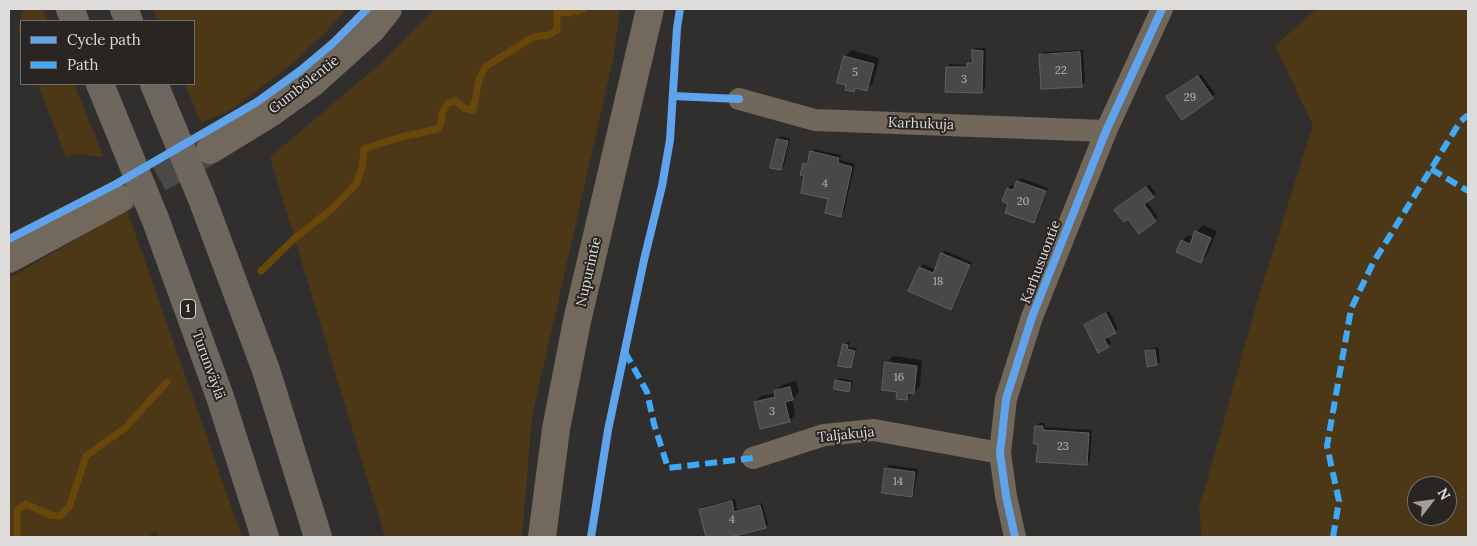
<!DOCTYPE html>
<meta charset="utf-8">
<style>
body{margin:0}
#map{position:relative;width:1477px;height:546px;overflow:hidden;background:#312f2d;font-family:Lora,serif}
canvas{display:block}
.frame{position:absolute;inset:0;border:10px solid #dedcda;pointer-events:none}
.legend{position:absolute;left:20px;top:20px;width:175px;height:65px;box-sizing:border-box;background:#282522;border:1px solid #716e6c;margin:0;padding:6px 9px;list-style:none;font-size:15px;color:#dedcda}
.legend li{display:flex;align-items:center;gap:10px;height:25px}
.legend b{width:25px;border:1px solid #716e6c}
.north{position:absolute;left:1407px;top:476px;width:50px;height:50px;box-sizing:border-box;background:#282522;border:1px solid #716e6c;border-radius:50%;rotate:60deg;font-size:14px;font-weight:700;line-height:20px;text-align:center;color:#dedcda}
.north::after{content:'';display:block;margin:auto;width:18px;height:22px;background:#a19f9d;clip-path:polygon(50% 0,100% 100%,50% 72%,0 100%)}
</style>
<div id="map">
<canvas width="1477" height="546"></canvas>
<div class="frame"></div>
<ul class="legend">
<li><b style="height:6px;background:#60a3ed"></b>Cycle path</li>
<li><b style="height:6px;background:#3fa9f5"></b>Path</li>
</ul>
<div class="north">N</div>
</div>
<script>
const g = document.querySelector('canvas').getContext('2d');
g.lineJoin = 'round';
function fill(path, color) { g.fillStyle = color; g.fill(path, 'evenodd'); }
function trace(path, color, width, dash) { g.strokeStyle = color; g.lineWidth = width; g.lineCap = dash ? 'butt' : 'round'; g.setLineDash(dash || []); g.stroke(path); }
function write(font, color, halo, rows, align = 'center') {
  g.font = font + ' Lora,serif'; g.lineWidth = 4; g.setLineDash([]); g.textBaseline = 'middle'; g.strokeStyle = halo; g.fillStyle = color; for (const [text, x, y, turn = 0] of rows) {
    g.save(); g.translate(x, y); g.rotate((+turn || 0) * Math.PI / 180); g.textAlign = isNaN(turn) ? turn : align; if (halo) g.strokeText(text, 0, 0); g.fillText(text, 0, 0); g.restore();
  }
}
const green = new Path2D(`
 M23,9H43L48,21H21V38L18,30Z
 M153,9H347L325,33L294,62L231,110L201,123L185,84H194V21H158Z
 M434,9H620L614,55L532,417L522,537H385L270,157L380,64Z
 M1316,9H1468V537H1202L1199,509L1258,299L1313,125L1275,46ZM1417,486H1447V516H1417Z
 M38,84H74L104,157L76,154L66,158Z
 M127,210L242,537H158L155,531L148,537H9V278Z`);
const shadow = new Path2D(`
 M976,48H986L985,88L982,92L947,67L950,64L968,65L971,60H973V51Z
 M851,50L879,58L873,83L867,89L857,87L853,90L845,57Z
 M1083,50L1085,82L1082,85L1041,55L1044,52Z
 M1201,74L1215,94L1212,97L1171,95Z
 M781,136L790,139L784,166L781,169L778,139Z
 M814,149L841,155L840,160L855,164L844,212L841,215L830,198L806,175L804,164L807,161H809L811,152Z
 M1021,178L1048,188L1037,219L1034,222L1010,203L1008,188L1011,185L1016,187L1018,181Z
 M1149,185L1156,193L1146,201L1158,217L1155,220L1119,207Z
 M1203,225L1217,231L1207,255L1201,262L1182,241L1188,235L1194,237L1196,232Z
 M945,251L972,262L954,305L951,308L910,291L920,267L923,264L936,270L942,254Z
 M1109,311L1118,329L1107,336L1111,343L1108,346L1085,325L1088,322Z
 M847,342L850,343L849,347L857,348L853,364L850,367L844,345Z
 M1158,347L1160,361L1157,364L1146,352L1149,349Z
 M893,356L922,360L920,386L907,399L898,391L887,363Z
 M839,378L853,381L852,388L849,391L836,381Z
 M796,381L799,392L792,399L795,415L789,421L755,402L761,396L776,393L775,391L782,385Z
 M1039,423H1045V427L1092,430L1090,461L1087,464L1036,426Z
 M889,465L918,469L914,493L911,496L886,468Z
 M735,499L737,510L762,503L768,524L765,527L725,537H707L700,510L703,507Z`);
const stream = new Path2D(`
 M261,271L295,238L332,209L357,183L362,167L364,149L401,137L438,129L441,124L442,113L448,103L456,101L464,108L473,110L479,80L485,67L533,37L549,35L557,30V12L568,13L583,9
 M17,537V510L26,504L50,515L60,516L69,507L86,456L125,428L167,382`);
const building = new Path2D(`
 M972,50L983,51L982,93L945,92L946,67H967V63H972Z
 M1080,52L1082,87L1041,89L1039,55Z
 M844,56L874,64L867,91L855,88L854,92L845,90L846,85L837,83Z
 M1198,76L1213,98L1182,120L1166,97Z
 M777,139L788,141L781,170L770,168Z
 M810,151L839,158L838,163L852,167L841,217L825,213L828,199L801,193L804,176L800,175L803,163L807,164Z
 M1017,181L1046,191L1034,223L1005,213L1008,204L1002,201L1007,188L1013,190Z
 M1146,187L1154,197L1144,204L1156,221L1139,234L1128,219L1124,222L1114,210Z
 M1195,231L1211,238L1201,263L1176,252L1181,240L1190,244Z
 M941,253L970,265L951,310L908,291L919,267L933,273Z
 M1106,313L1116,333L1104,339L1109,347L1098,353L1084,325Z
 M843,344L848,345L847,349L855,351L851,368L838,366Z
 M1155,350L1157,365L1147,367L1145,351Z
 M885,362L917,366L914,394L908,393L907,400L896,399L897,392L882,390Z
 M835,380L851,383L849,392L834,389Z
 M790,387L793,400L785,402L790,422L760,429L754,402L775,397L774,391Z
 M1035,426H1043V430L1089,433L1087,465L1036,462L1038,444H1034Z
 M885,468L915,472L912,497L882,493Z
 M732,501L734,512L760,505L766,528L730,537H706L699,510Z`);
const secondaryTunnel = new Path2D(`
 M122,198L207,152`);
const minor = new Path2D(`
 M739,99L815,120L1106,131
 M753,458L824,435L874,430L1000,453
 M1015,537L1006,496L1000,453L1006,399L1032,317L1106,131L1162,9`);
const secondary = new Path2D(`
 M210,150L272,112L311,84L372,29L388,9
 M9,259L120,199
 M542,537L556,429L577,321L650,9`);
const motorway = new Path2D(`
 M70,9L75,21
 M124,9L129,21
 M100,84L156,221L220,397L265,537
 M154,84L202,199L266,370L318,537`);
const quiet = new Path2D(`
 M1431,169L1468,191
 M625,352L647,392L654,424L668,468L753,458
 M1333,537L1339,501L1327,446L1351,309L1373,263L1460,122L1468,115`);
const cycleway = new Path2D(`
 M673,96L739,99
 M9,239L116,184L257,102L301,70L333,43L367,9
 M591,537L608,430L644,260L662,186L670,140L677,28L680,9
 M1015,537L1006,496L1000,453L1006,399L1032,317L1106,131L1162,9`);
const numberNames = [
 ["22",1061,71],
 ["5",855,73],
 ["3",964,80],
 ["29",1190,98],
 ["4",825,184],
 ["20",1023,202],
 ["18",938,282],
 ["16",899,378],
 ["3",772,412],
 ["23",1063,447],
 ["14",898,482],
 ["4",732,520]
];
const shields = [
 [188,309,15]
];
const shieldNames = [
 ["1",188,309]
];
const streetNames = [
 ["Gumbölentie",304,85,-38],
 ["Karhukuja",921,124,2],
 ["Karhusuontie",1041,262,-69],
 ["Nupurintie",589,272,-77],
 ["Turunväylä",208,365,70],
 ["Taljakuja",846,435,-6]
];
fill(green, '#4c3717');
fill(shadow, '#0007');
trace(stream, '#69470b', 7);
fill(building, '#4a4847');
trace(building, '#62605e', 1);
trace(secondaryTunnel, '#4b4947', 28, [28, 14]);
trace(minor, '#71675b', 22);
trace(secondary, '#72695c', 28);
trace(motorway, '#6d675f', 28);
trace(quiet, '#3fa9f5', 6, [12, 6]);
trace(cycleway, '#60a3ed', 8);
write('11px', '#b9b7b5', null, numberNames);
for (const [x, y, w] of shields) { const box = new Path2D(); box.roundRect(x - w / 2, y - 9.5, w, 19, 4); g.fillStyle = '#282522'; g.fill(box); trace(box, '#dedcda', 1); }
write('bold 12px', '#dedcda', null, shieldNames);
write('14px', '#dedcda', '#282522', streetNames);
</script>
